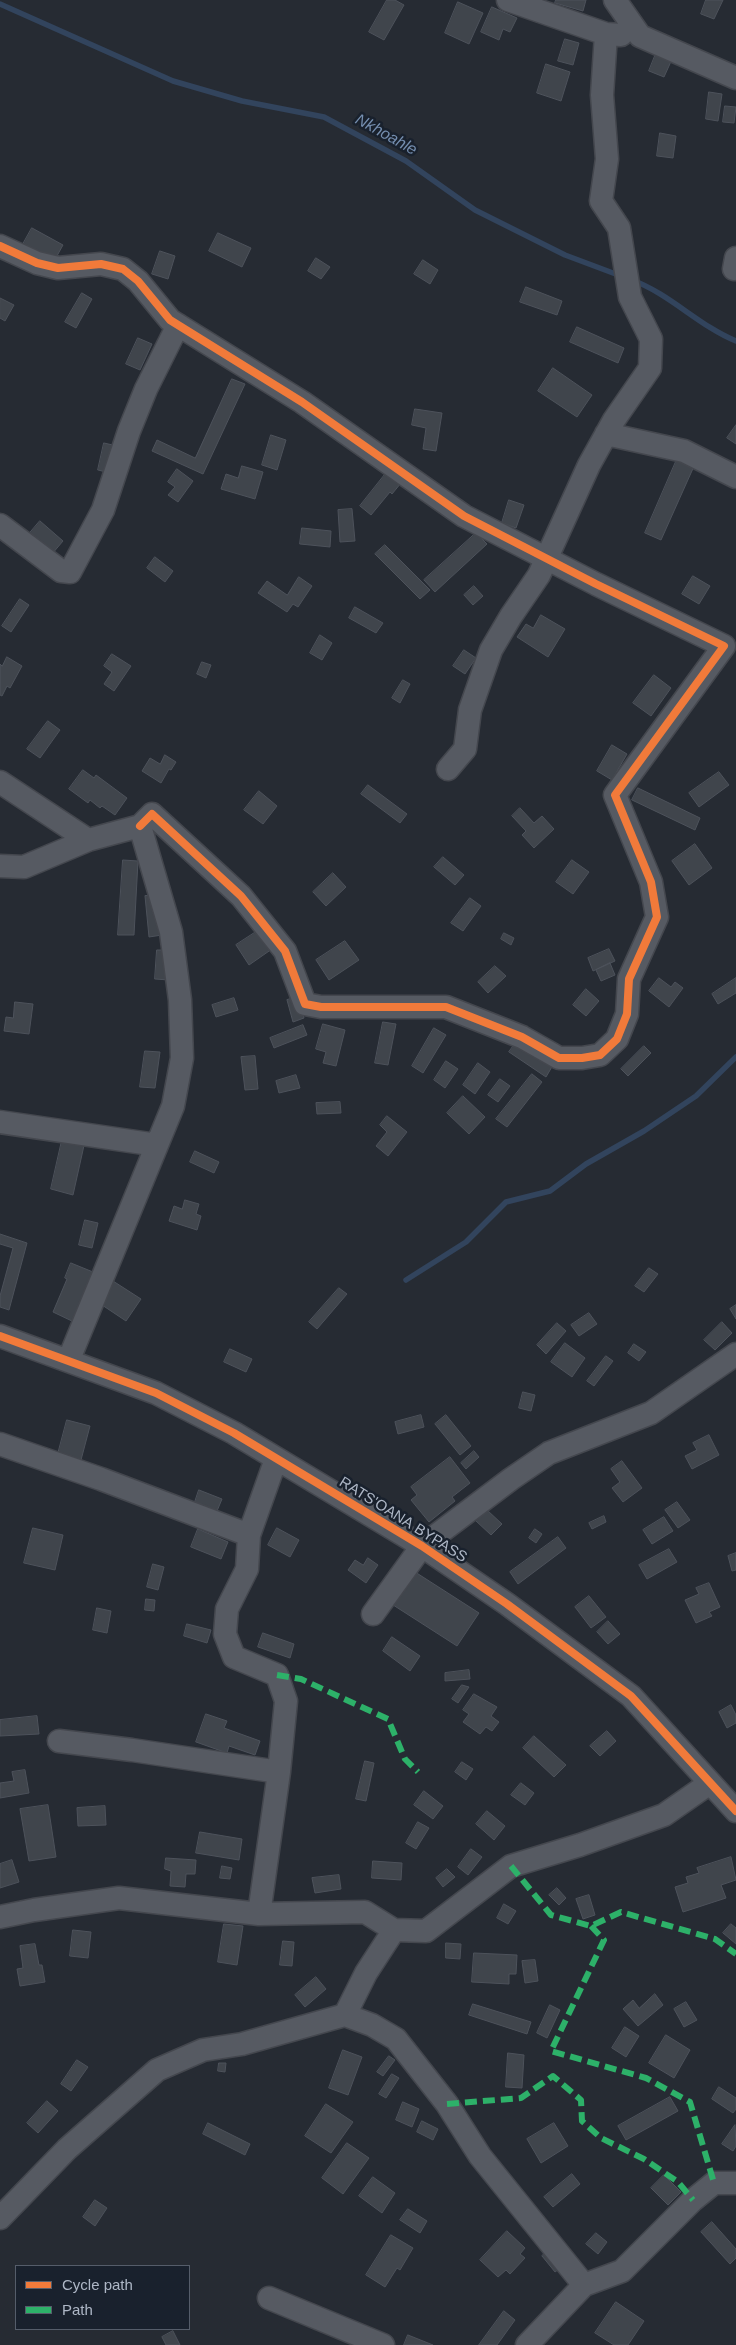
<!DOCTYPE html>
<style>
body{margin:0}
#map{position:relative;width:736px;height:2345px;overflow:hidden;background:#262b33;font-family:Arial,sans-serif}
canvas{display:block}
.legend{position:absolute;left:15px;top:2265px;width:175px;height:65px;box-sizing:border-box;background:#19212d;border:1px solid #555d6a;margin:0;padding:6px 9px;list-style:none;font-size:15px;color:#aeb7c6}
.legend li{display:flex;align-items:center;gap:10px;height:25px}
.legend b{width:25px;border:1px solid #555d6a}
</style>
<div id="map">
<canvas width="736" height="2345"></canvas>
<ul class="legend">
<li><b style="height:6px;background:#f17a3a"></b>Cycle path</li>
<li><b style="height:6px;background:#2db169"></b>Path</li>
</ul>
</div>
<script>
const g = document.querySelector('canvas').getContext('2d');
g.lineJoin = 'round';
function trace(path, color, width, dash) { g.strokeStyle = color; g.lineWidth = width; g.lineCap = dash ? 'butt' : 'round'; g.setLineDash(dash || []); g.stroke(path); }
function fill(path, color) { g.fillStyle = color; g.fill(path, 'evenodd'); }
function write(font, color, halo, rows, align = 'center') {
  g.font = font + ' Arial,sans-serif'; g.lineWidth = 5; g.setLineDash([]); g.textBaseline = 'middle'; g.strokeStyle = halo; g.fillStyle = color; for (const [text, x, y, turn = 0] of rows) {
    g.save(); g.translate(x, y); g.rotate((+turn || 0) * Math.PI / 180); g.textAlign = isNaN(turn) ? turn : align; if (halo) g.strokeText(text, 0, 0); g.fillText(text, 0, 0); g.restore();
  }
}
const stream = new Path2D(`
 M0,4L173,81L242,101L324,117L406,161L475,210L565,255L621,276
 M632,280C670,294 699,326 736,341
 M406,1280L466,1242L506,1202L550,1191L586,1164L644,1131L696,1096L736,1057`);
const building = new Path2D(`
 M387,0H395L404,5L384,40L369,32Z
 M556,0H586L583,11L555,3Z
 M706,0H723L714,19L701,14Z
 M458,2L483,13L469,44L445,33Z
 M492,7L517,18L510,32L503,29L499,40L481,32Z
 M565,39L579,43L573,65L558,61Z
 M657,51L673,57L664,77L649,71Z
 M546,64L570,72L561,101L537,93Z
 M709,92L722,94L718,121L706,119Z
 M725,106L736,107L734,123L723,122Z
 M660,133L676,136L673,158L657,156Z
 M32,228L63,245L53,263L22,246Z
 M218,233L251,248L242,267L209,251Z
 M160,251L175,256L168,279L152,274Z
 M316,258L330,267L321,279L308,271Z
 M423,260L438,270L430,284L414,274Z
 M526,287L562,301L557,315L520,302Z
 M82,293L92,299L76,328L65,322Z
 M0,298L14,305L5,321L0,318Z
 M577,327L624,348L618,363L570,342Z
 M138,338L152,344L140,370L126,364Z
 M553,368L592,395L577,417L538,391Z
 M232,379L245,384L203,474L152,451L157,440L195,458Z
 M415,409L442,413L436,451L423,449L426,428L412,425Z
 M736,425V444L727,438Z
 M271,435L286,440L277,470L262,465Z
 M104,443L117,446L110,473L98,470Z
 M678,457L695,464L661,540L645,533Z
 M242,466L263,472L255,499L221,489L226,474L238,478Z
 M177,469L193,481L178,502L168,495L175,487L168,482Z
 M387,472L401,483L392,494L390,492L371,515L360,506Z
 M509,500L524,505L516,528L502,523Z
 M352,509L355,541L340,542L338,510Z
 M40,521L63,541L52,554L29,534Z
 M302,528L331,531L330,547L300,544Z
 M476,533L487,544L435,592L424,580Z
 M385,545L430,590L420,599L375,554Z
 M155,557L173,571L165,582L147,568Z
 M693,576L710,586L699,604L682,594Z
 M299,577L312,586L298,607L293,604L287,612L258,593L267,581L287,595Z
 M474,586L483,596L473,605L464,595Z
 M20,599L29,605L11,632L2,626Z
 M355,607L383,623L376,633L349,618Z
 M541,615L565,629L548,657L517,637L526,624L533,628Z
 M320,635L332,643L322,660L310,653Z
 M464,650L476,658L465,674L453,666Z
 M112,654L131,666L114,691L104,684L112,672L104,666Z
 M7,657L22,666L10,688L7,686L2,696L0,695V664L2,666Z
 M202,662L211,665L206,678L197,674Z
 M654,675L671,688L651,716L633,703Z
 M403,680L410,684L400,703L392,698Z
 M48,721L60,730L40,758L27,749Z
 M612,745L627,754L612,780L597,771Z
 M165,755L176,762L171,770L169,769L161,783L142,771L150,758L160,764Z
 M83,770L94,778L96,775L127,798L115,815L102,806L100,808L90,800L88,803L69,789Z
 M719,772L729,785L699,807L689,793Z
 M368,785L407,814L400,823L361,794Z
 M638,788L700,818L695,830L632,800Z
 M259,791L277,806L263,824L244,810Z
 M520,808L534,823L542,816L554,829L534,848L522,835L526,831L512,816Z
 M695,844L712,868L689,885L672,861Z
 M443,857L464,875L455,885L434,867Z
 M123,860L138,861L134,935H118Z
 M572,860L589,872L573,894L556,882Z
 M333,873L346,887L326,906L313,892Z
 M158,895L162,935L149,937L145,896Z
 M470,898L481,906L463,931L451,923Z
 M259,930L272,949L249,965L236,945Z
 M504,933L514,938L511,945L501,939Z
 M345,941L359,960L329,980L316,960Z
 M609,949L615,961L593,971L588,958Z
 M157,950H171L169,980L155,979Z
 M610,963L615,975L601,981L596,970Z
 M495,966L506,976L488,993L478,982Z
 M659,978L671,987L675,982L683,988L669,1007L649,991Z
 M736,978V993L718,1004L712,994Z
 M586,989L599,1001L586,1016L573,1005Z
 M298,997L304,1018L293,1022L287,1000Z
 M234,998L238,1010L216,1017L212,1005Z
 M15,1002L33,1004L29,1034L4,1031L6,1017L13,1018Z
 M383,1022L396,1024L388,1065L375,1063Z
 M323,1024L345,1030L336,1066L323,1063L326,1052L316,1049Z
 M303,1025L307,1035L274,1048L270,1038Z
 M434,1028L446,1035L423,1073L412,1066Z
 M517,1041L553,1065L546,1077L509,1052Z
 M644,1046L651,1053L628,1076L621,1069Z
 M145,1051L160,1052L155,1088L140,1087Z
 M255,1056L258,1089L245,1090L241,1057Z
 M446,1061L458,1069L445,1088L434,1080Z
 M478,1063L490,1072L475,1094L463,1085Z
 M532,1074L542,1082L507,1127L496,1119Z
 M296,1075L300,1088L279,1093L276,1081Z
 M500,1079L510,1086L498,1102L488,1095Z
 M463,1096L485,1117L469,1134L447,1113Z
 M340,1102L341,1113L317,1114L316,1103Z
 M387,1116L407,1132L388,1156L376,1146L387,1132L380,1125Z
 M63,1136L85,1141L73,1195L51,1189Z
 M195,1151L219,1162L214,1173L190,1162Z
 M185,1200L199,1204L196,1214L201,1216L197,1230L169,1221L174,1206L182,1209Z
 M85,1220L98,1223L92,1248L79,1245Z
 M0,1234L27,1243L9,1310L0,1307V1296L13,1248L0,1244Z
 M71,1263L93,1272L74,1322L53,1312L67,1279L65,1278Z
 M649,1268L658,1274L644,1292L635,1286Z
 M113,1281L141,1299L126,1321L99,1303Z
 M339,1288L347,1294L317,1329L309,1322Z
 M736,1305V1319L730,1309Z
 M589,1313L597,1324L579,1336L571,1325Z
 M722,1322L732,1333L715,1350L704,1340Z
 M557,1323L566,1331L546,1354L537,1345Z
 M565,1343L585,1358L572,1377L551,1362Z
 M634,1344L646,1352L639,1361L628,1353Z
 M230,1349L252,1359L246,1372L224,1362Z
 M606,1356L613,1361L594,1386L587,1381Z
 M523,1392L535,1395L531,1411L519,1408Z
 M421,1415L424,1427L398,1434L395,1422Z
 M446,1415L471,1446L460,1455L435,1424Z
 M67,1420L90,1426L81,1460L58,1454Z
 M709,1435L719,1455L692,1469L685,1456L697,1450L693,1443Z
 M474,1451L479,1457L466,1469L461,1463Z
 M450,1457L470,1483L452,1497L455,1501L429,1522L411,1500L417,1495L411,1487Z
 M622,1461L642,1488L623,1502L612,1488L620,1482L611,1469Z
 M199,1490L222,1499L217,1511L195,1502Z
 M677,1502L690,1520L678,1528L665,1510Z
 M487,1510L502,1524L491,1535L476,1521Z
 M604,1516L606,1522L592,1529L589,1523Z
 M664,1517L673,1531L652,1544L643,1530Z
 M33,1528L63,1535L55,1570L24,1563Z
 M277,1528L299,1540L290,1557L268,1545Z
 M198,1529L228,1542L221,1559L191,1547Z
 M535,1529L542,1534L536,1543L529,1538Z
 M558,1537L566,1548L518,1584L510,1572Z
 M669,1549L677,1562L647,1579L639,1565Z
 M736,1553V1570L732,1571L728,1556Z
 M368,1558L378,1565L366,1583L348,1570L355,1560L363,1565Z
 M153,1564L164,1567L158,1590L147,1587Z
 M412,1570L479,1613L457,1646L390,1603Z
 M709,1583L720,1607L709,1612L712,1616L696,1623L685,1600L699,1594L696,1588Z
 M589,1596L606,1617L591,1628L575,1607Z
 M146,1599L155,1600L154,1611L145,1610Z
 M97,1608L111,1611L107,1633L93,1630Z
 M608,1621L620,1634L608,1644L597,1632Z
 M187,1624L211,1630L207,1643L184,1636Z
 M263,1633L294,1644L290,1658L258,1647Z
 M392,1637L420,1656L410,1671L383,1651Z
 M469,1670L470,1679L445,1681V1673Z
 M462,1685L469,1687L458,1703L452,1699Z
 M474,1694L497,1707L491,1716L499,1722L492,1731L486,1727L480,1734L463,1722L469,1714L463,1710Z
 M731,1705L736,1715V1723L727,1728L719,1712Z
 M206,1714L227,1721L224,1728L260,1741L255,1755L229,1746L227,1753L196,1742Z
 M37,1716L39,1734L0,1736V1720Z
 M607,1731L616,1741L600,1756L590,1746Z
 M534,1736L566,1765L554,1777L523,1748Z
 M365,1761L374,1763L366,1801L356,1799Z
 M462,1762L473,1769L466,1780L455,1772Z
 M25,1770L29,1793L0,1798V1783L14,1781L12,1772Z
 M521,1783L534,1793L525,1805L511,1795Z
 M424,1791L443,1806L433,1819L414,1805Z
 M48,1805L56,1857L29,1861L20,1809Z
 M105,1806L106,1825L78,1826L77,1808Z
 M487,1811L505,1826L494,1840L476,1824Z
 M418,1822L429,1828L416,1849L406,1843Z
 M200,1832L242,1839L239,1860L196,1853Z
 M471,1849L482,1857L468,1875L458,1867Z
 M731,1857L736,1880L721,1885L726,1898L683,1912L675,1887L688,1883L686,1877L699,1873L697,1868Z
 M166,1858L196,1860L195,1874H186L185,1887L170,1886L171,1871L165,1869Z
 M12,1860L19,1882L0,1888V1864Z
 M373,1861L402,1863L401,1880L372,1878Z
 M222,1866L232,1868L230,1879L220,1878Z
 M447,1869L455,1877L443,1887L436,1878Z
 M339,1875L341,1889L315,1893L312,1878Z
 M557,1888L566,1898L559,1905L549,1895Z
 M589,1895L595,1915L583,1919L576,1899Z
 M504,1904L516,1911L508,1924L497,1918Z
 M224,1924L243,1926L237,1965L218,1962Z
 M731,1924L736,1928V1944L723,1933Z
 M73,1930L91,1932L88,1958L70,1956Z
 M283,1941L294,1942L292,1966L280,1965Z
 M446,1943L461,1944L460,1959L446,1958Z
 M35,1944L39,1965H42L45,1982L20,1986L17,1969L23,1968L20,1946Z
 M474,1953L517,1955L516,1974H509V1984L472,1982Z
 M535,1960L538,1981L525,1983L522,1961Z
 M316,1977L326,1989L305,2007L295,1995Z
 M655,1994L663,2005L638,2026L623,2009L633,2000L639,2008Z
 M686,2002L697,2020L684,2027L674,2009Z
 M473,2004L531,2022L527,2034L469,2015Z
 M550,2005L560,2010L547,2038L537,2033Z
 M625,2027L639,2036L626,2057L612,2048Z
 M666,2035L690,2050L674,2078L649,2063Z
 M343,2050L362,2057L348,2095L329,2088Z
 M508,2053L524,2055L522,2088L506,2087Z
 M389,2056L395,2060L383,2076L377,2072Z
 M77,2060L88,2067L71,2091L61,2084Z
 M219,2063H226L225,2072L218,2071Z
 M392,2074L399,2078L386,2098L379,2094Z
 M719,2087L736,2098V2109L733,2113L712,2099Z
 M670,2097L678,2111L626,2140L618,2126Z
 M47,2101L58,2111L38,2133L27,2123Z
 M403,2102L419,2109L412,2127L396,2120Z
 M326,2104L353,2122L331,2153L305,2136Z
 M422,2121L438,2129L433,2140L417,2132Z
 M208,2123L250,2144L245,2155L203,2134Z
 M554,2123L568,2146L541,2163L527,2139Z
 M735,2125L736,2146L733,2151L722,2144Z
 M347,2143L369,2158L343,2194L322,2178Z
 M572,2174L580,2184L553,2207L544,2197Z
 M664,2175L681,2192L668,2205L651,2188Z
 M373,2177L395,2193L382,2213L359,2196Z
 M95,2200L107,2208L95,2226L83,2217Z
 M408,2209L427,2221L420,2233L400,2220Z
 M712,2222L736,2249V2258L730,2264L701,2232Z
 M507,2231L525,2248L520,2254L525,2258L510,2274L506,2270L498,2277L480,2260Z
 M596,2233L607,2242L598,2254L586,2244Z
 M391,2235L413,2248L400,2270L397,2268L385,2287L366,2275Z
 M552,2247L566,2264L555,2272L542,2256Z
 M616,2302L644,2321L628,2345H614L595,2333Z
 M504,2311L515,2320L497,2345H479Z
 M173,2331L180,2345H166L162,2337Z
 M408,2335L433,2345H404Z`);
const minor = new Path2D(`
 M508,0L606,34L621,35
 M615,0L640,36L736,78
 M0,246L37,263L58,268L101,264L123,269L138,281L170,320L302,402L464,516L596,584L724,646L615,795L651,882L657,917L629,979L627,1014L617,1039L600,1055L582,1058H559L522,1037L446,1007H321L305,1004L285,951L241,896L152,814L140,826
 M734,269L736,258
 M606,434L684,451L736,477
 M0,525L61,571L70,572L103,510L129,431L146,389L178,325
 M448,769L465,749L470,710L491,650L511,616L539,575L589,465L614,420L650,368L651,339L630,297L619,228L601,201L607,159L602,95L606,34
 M0,782L88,840L140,826L171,932L180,1000L182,1058L173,1106L69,1359
 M0,866L24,867L88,840
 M0,1122L157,1145
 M0,1336L156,1393L234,1433L422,1546L507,1604L631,1696L736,1811
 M0,1444L101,1479L249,1535
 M373,1614L422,1546L511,1479L549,1453L651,1413L736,1354
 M59,1741L132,1750L279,1772
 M259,1914L279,1772L286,1701L277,1675L234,1657L225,1634L227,1609L247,1569L249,1535L276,1459
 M0,1917L34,1910L119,1898L259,1914L365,1912L394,1930
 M345,2015L372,2025L396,2039L447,2104L480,2156L584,2285
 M0,2218L67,2149L157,2070L203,2050L242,2044L345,2015L366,1973L394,1930L426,1931L511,1866L580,1845L664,1815L710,1783
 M269,2298L383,2345
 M527,2345L584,2285L622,2271L693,2200L714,2183H736`);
const quiet = new Path2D(`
 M277,1675L301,1679L388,1719L405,1759L418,1772
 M511,1866L551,1915L591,1926L621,1912L715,1939L736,1954
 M591,1926L604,1940L551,2051L646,2078L690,2102L714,2183
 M447,2104L521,2098L553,2076L581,2100L582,2121L601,2138L644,2159L678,2182L693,2200`);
const cycleway = new Path2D(`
 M0,246L37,263L58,268L101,264L123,269L138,281L170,320L302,402L464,516L596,584L724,646L615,795L651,882L657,917L629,979L627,1014L617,1039L600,1055L582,1058H559L522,1037L446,1007H321L305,1004L285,951L241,896L152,814L140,826
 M0,1336L156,1393L234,1433L422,1546L507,1604L631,1696L736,1811`);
const streetNames = [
 ["RATS'OANA BYPASS",403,1520,32]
];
const waterNames = [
 ["Nkhoahle",386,135,29]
];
trace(stream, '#32445d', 5.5);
fill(building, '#40454c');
trace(building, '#4d525b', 1);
trace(minor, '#44474e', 25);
trace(minor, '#565a62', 22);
trace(quiet, '#2db169', 6, [12, 6]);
trace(cycleway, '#f17a3a', 8);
write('15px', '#aeb7c6', '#19212d', streetNames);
write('italic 16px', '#758eaf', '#19212d', waterNames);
</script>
